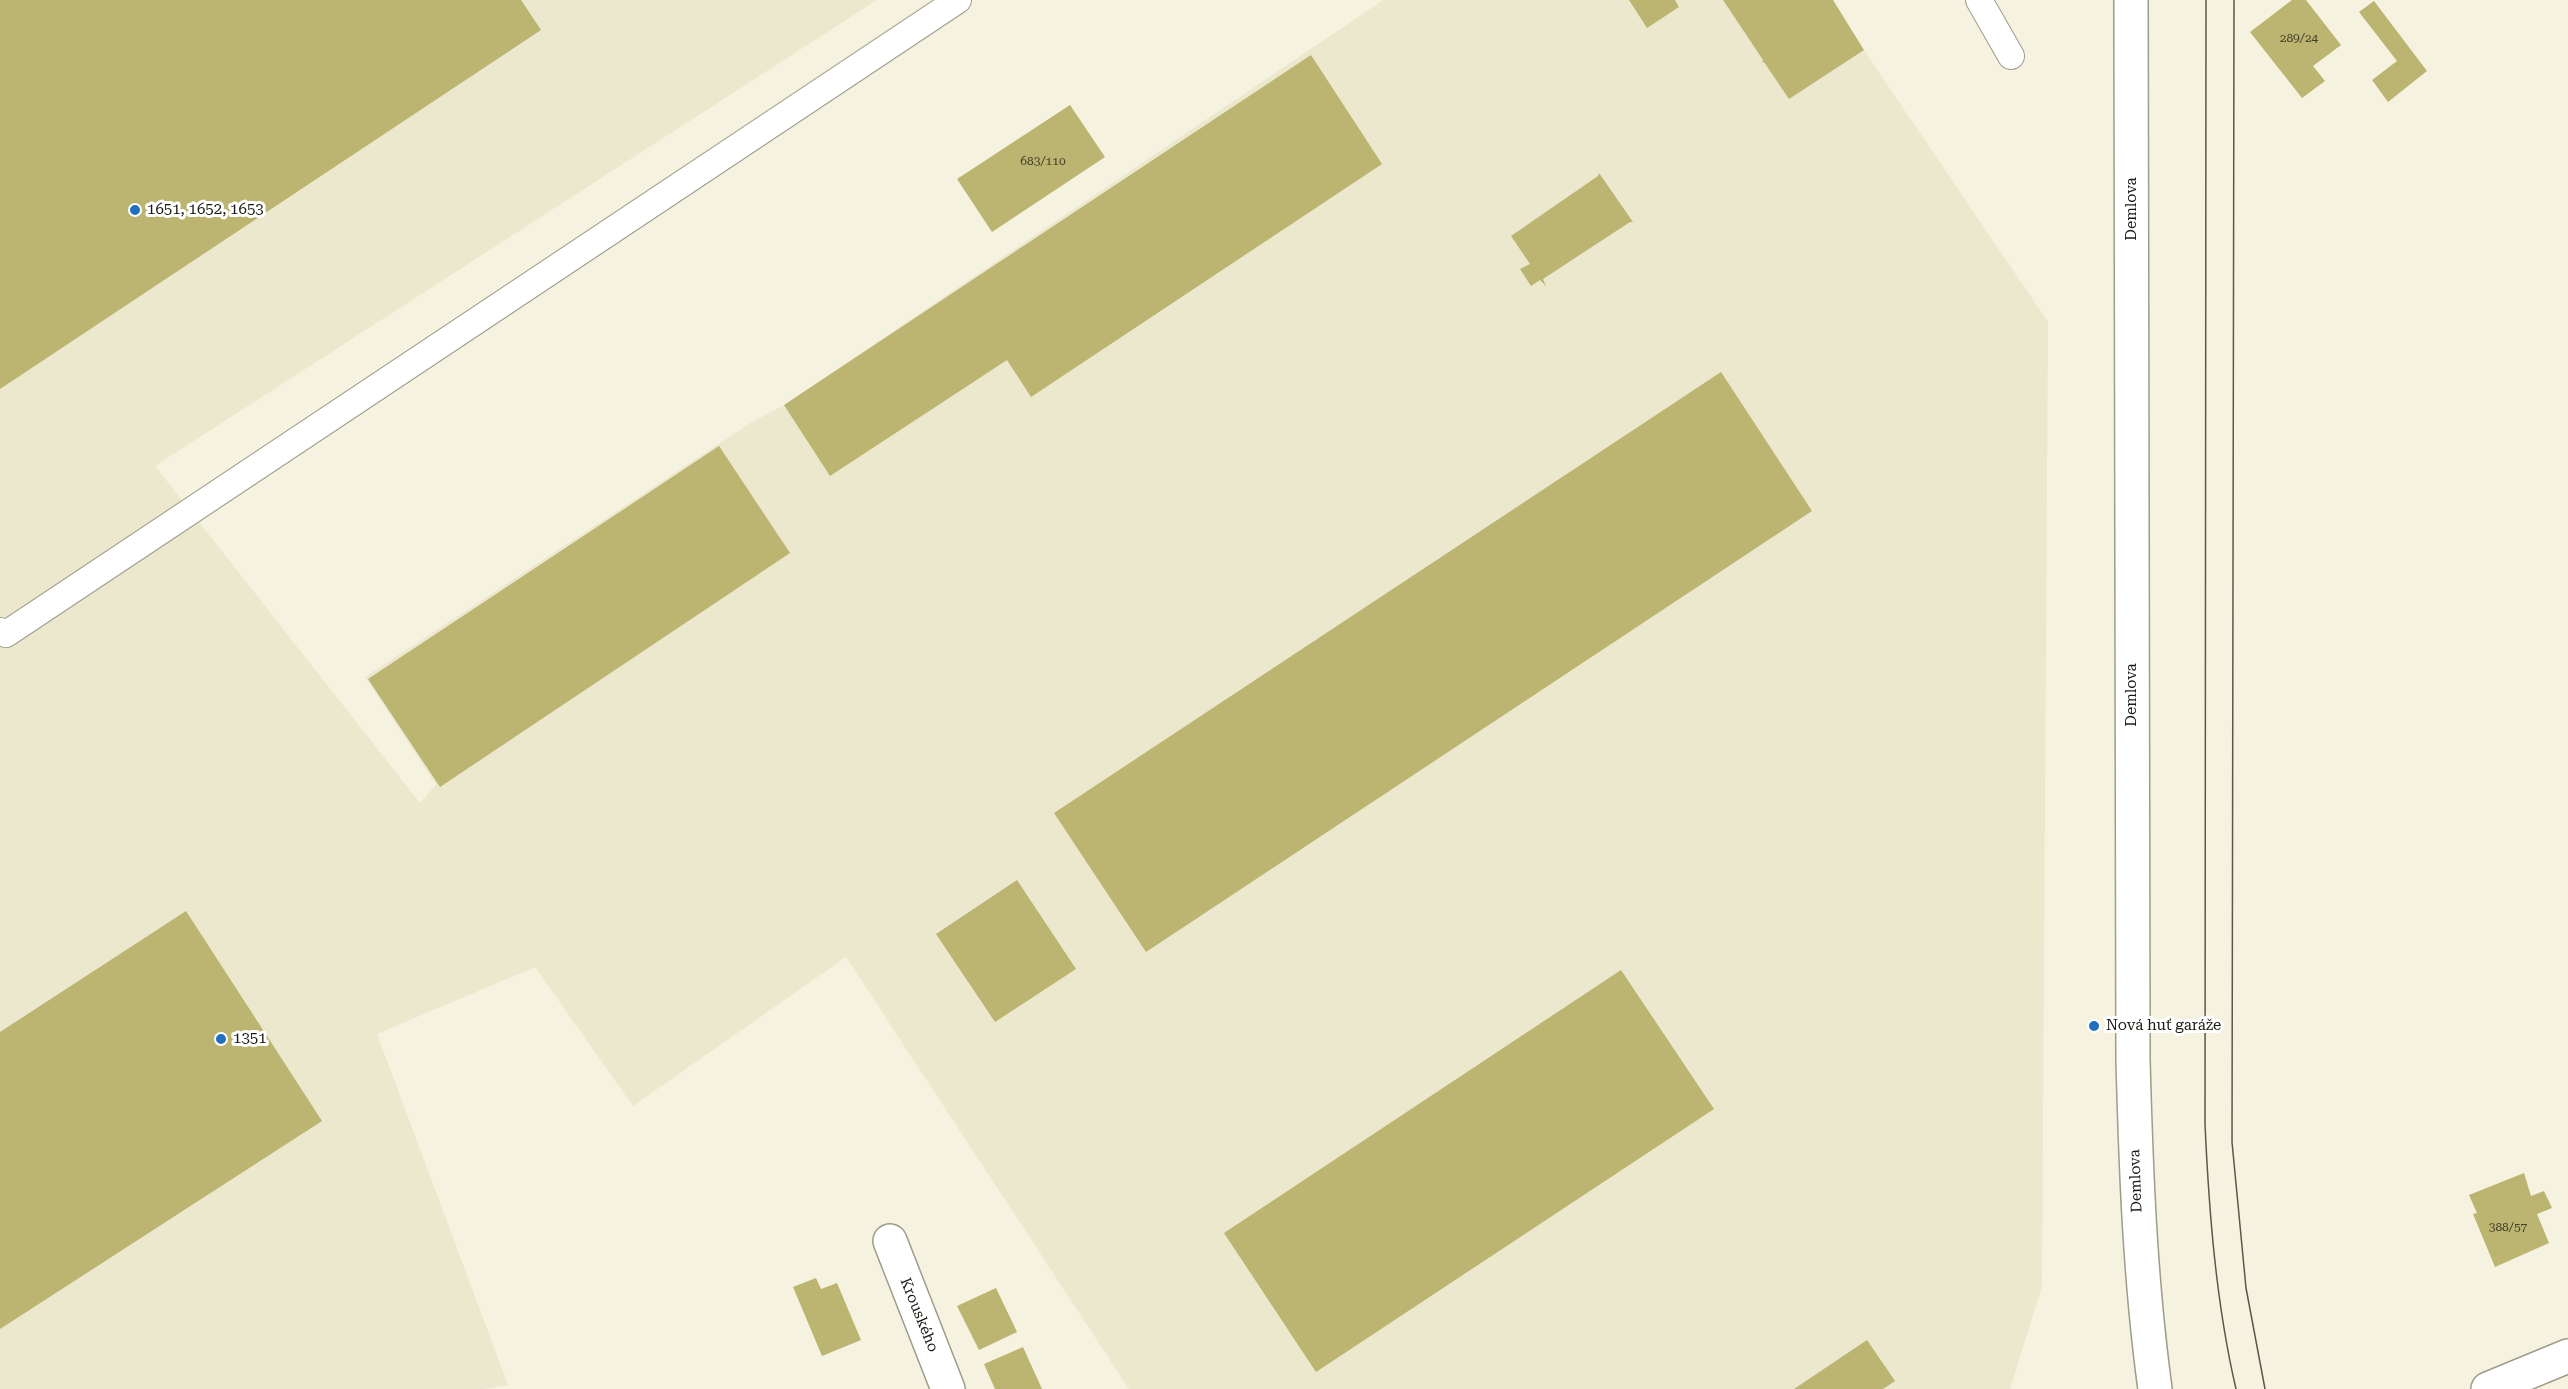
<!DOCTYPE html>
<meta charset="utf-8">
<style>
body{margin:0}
canvas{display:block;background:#f5f3df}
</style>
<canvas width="2568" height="1389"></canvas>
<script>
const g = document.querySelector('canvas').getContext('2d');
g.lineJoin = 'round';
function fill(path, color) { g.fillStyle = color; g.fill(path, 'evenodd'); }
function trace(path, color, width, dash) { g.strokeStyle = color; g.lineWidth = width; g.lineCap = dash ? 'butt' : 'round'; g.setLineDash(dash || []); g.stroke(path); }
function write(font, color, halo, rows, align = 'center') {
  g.font = font + ' "Roboto Serif",serif'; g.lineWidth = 6; g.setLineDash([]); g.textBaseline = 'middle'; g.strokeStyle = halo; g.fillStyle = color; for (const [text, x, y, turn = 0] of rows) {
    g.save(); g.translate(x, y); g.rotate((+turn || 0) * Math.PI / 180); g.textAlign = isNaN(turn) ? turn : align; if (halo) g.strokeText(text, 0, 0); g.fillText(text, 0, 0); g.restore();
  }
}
const built = new Path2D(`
 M0,0H877L155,466L420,803L436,785L365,677L752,422L784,405L1383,0H1830L2048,322L2042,1286L2010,1389H1129L846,957L633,1106L535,967L377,1034L508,1385L485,1389H0Z`);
const building = new Path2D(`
 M0,0H521L541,30L0,389Z
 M1629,0H1675L1679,7L1647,28Z
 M1723,0H1833L1864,50L1789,99L1764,62L1762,63L1763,60Z
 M2292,0H2306L2341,45L2313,66L2325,81L2302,98L2250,32Z
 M2374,1L2427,71L2388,102L2372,80L2397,61L2359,12Z
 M1311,55L1382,164L1031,397L1007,360L830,476L784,405Z
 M1070,105L1105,157L992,232L957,179Z
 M1599,173L1633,222H1630L1543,279L1546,286L1540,280L1531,286L1520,269L1530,264L1511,236L1598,176Z
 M1721,372L1812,511L1146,952L1054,813Z
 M719,446L790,553L440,787L368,679Z
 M1017,880L1076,969L995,1022L936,934Z
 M186,911L322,1121L0,1329V1032Z
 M1621,970L1714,1109L1316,1372L1224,1233Z
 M2524,1173L2531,1196L2544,1191L2552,1208L2537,1214L2549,1243L2495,1267L2473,1214L2477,1213L2469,1195Z
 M816,1278L821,1289L837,1283L861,1340L822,1356L793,1287Z
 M996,1288L1017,1332L979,1350L957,1306Z
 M1867,1340L1895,1381L1883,1389H1794Z
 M1023,1347L1042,1389H995L984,1364Z`);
const service = new Path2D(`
 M1979,0L2011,56
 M0,631L6,634L958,0`);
const minor = new Path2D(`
 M2131,0L2133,1060C2136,1171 2140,1279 2155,1389
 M890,1241L948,1389
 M2488,1389L2568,1356`);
const tram = new Path2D(`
 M2206,0L2205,1124C2209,1212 2216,1303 2236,1389
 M2234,0L2232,1142L2246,1288L2265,1389`);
const markers = [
 [135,210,6,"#2170bf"],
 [2094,1026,6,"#2170bf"],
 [221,1039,6,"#2170bf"]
];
const numberNames = [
 ["289/24",2299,38],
 ["683/110",1043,161],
 ["388/57",2508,1227]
];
const streetNames = [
 ["Demlova",2132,209,-90],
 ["Demlova",2132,695,-90],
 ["Demlova",2136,1181,-92],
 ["Krouského",919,1315,68]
];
const poiNames = [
 ["1651, 1652, 1653",147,210],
 ["Nová huť garáže",2106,1026],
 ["1351",233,1039]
];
fill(built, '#ebe8cd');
fill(building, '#bcb471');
trace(service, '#9e9c8a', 28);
trace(minor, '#9e9c8a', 36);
trace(service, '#fff', 26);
trace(minor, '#fff', 33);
trace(tram, '#58574c', 1.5);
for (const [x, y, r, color] of markers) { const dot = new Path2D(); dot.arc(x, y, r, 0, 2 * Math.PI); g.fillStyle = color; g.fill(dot); trace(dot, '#fff', 2); }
write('12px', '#42402a', null, numberNames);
write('15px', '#1a1912', '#fff', streetNames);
write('15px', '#1a1912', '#fff', poiNames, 'left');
</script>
